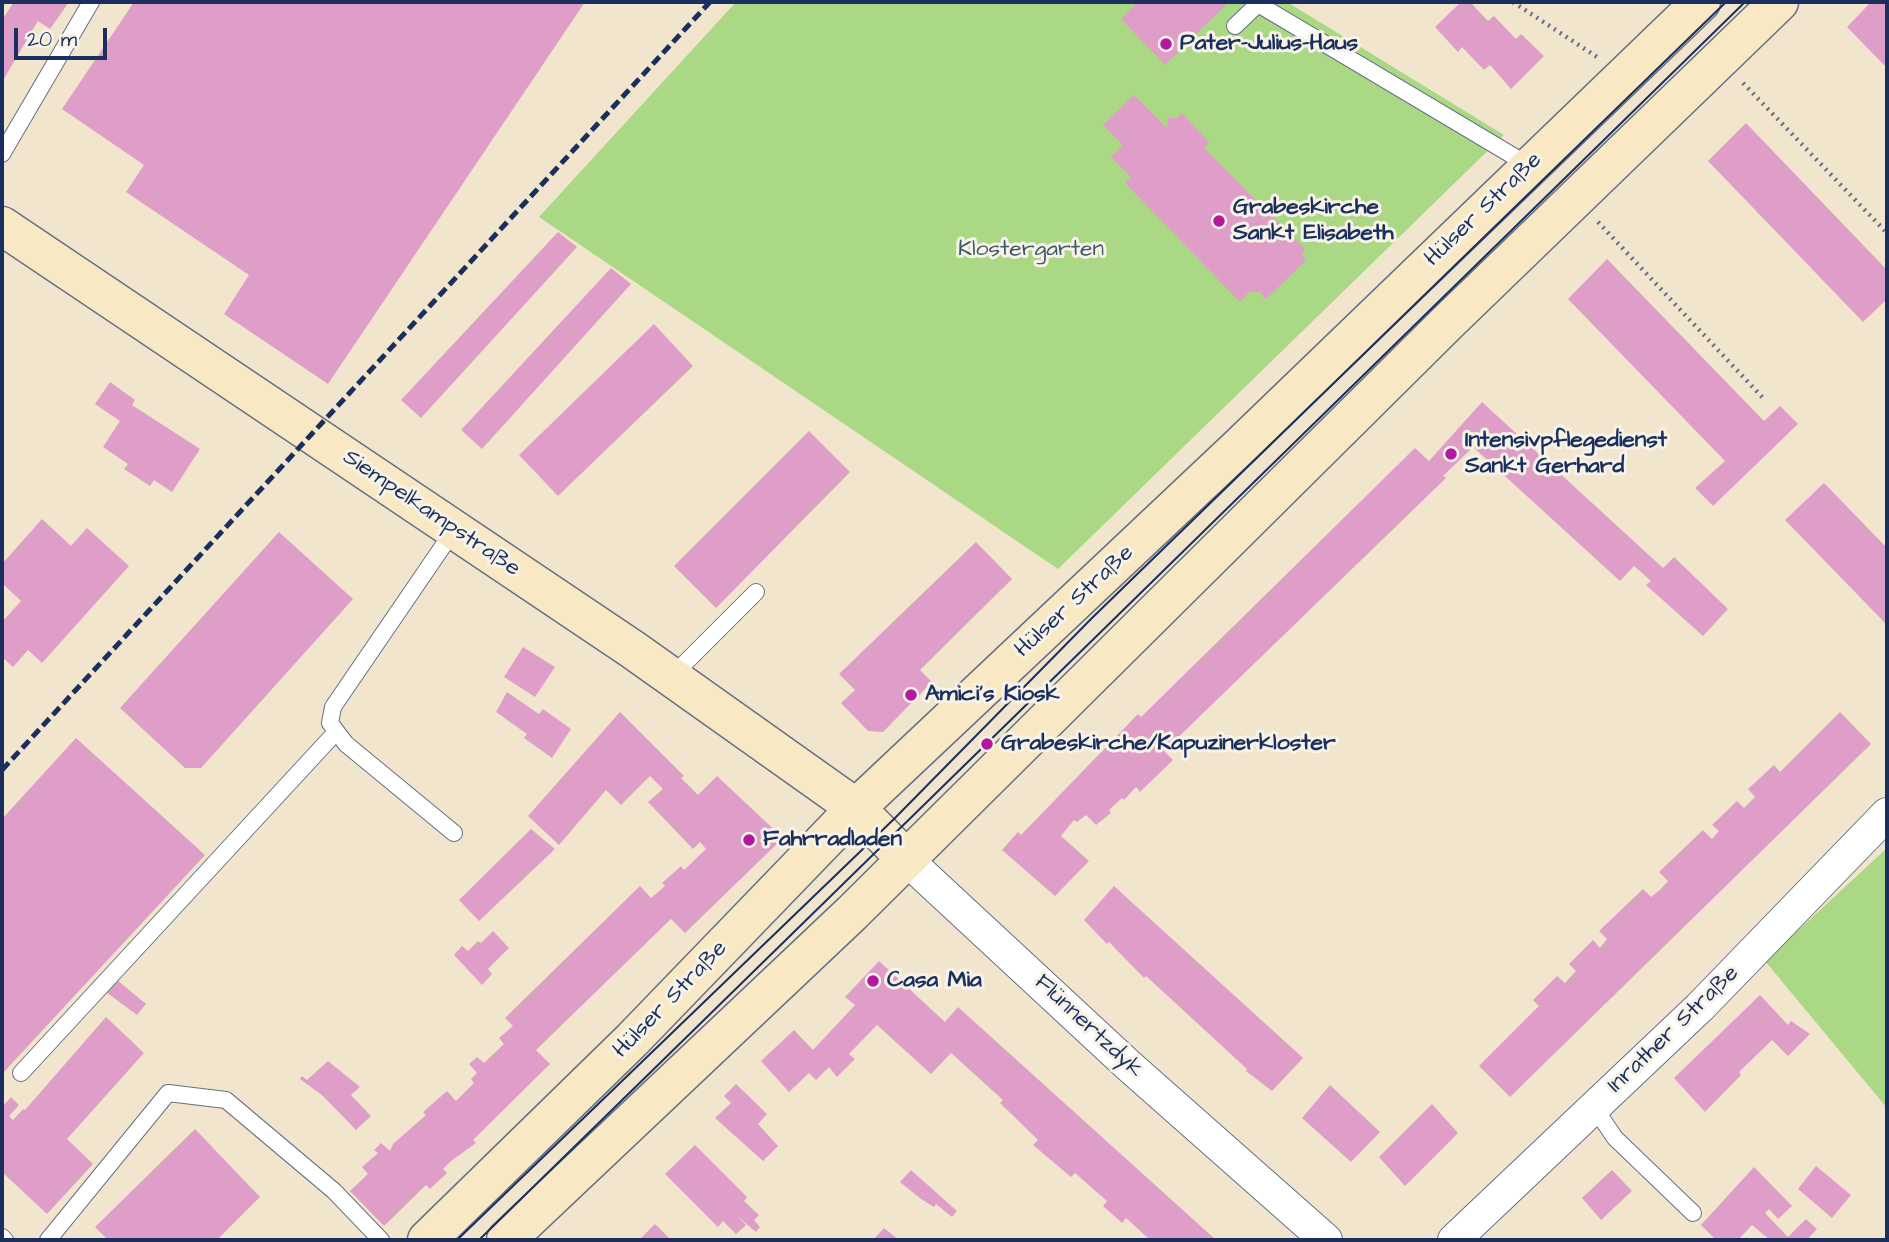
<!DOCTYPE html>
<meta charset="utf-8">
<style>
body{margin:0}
#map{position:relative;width:1889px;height:1242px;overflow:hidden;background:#f1e6cd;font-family:"Architects Daughter",sans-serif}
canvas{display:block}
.frame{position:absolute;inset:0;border:4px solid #1b2f5e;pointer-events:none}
.scale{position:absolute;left:14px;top:28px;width:93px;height:32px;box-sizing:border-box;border:4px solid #1b2f5e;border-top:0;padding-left:9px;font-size:21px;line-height:24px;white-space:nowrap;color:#1b2f5e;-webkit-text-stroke:5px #f7f3e8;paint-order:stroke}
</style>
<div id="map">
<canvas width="1889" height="1242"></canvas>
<div class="frame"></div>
<div class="scale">20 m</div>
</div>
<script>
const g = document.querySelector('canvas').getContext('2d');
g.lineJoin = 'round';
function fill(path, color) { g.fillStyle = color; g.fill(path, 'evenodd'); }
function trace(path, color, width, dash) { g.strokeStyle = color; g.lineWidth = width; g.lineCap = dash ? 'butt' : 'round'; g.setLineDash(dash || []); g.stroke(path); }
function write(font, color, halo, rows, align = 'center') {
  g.font = font + ' "Architects Daughter",sans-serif'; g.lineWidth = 6; g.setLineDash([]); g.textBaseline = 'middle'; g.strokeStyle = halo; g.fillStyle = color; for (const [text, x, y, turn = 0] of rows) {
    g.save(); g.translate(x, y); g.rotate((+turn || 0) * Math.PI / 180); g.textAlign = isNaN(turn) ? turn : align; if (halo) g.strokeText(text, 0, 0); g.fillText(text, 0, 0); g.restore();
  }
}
const green = new Path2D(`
 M736,2H1287L1504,135L1058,569L539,217Z
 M1887,848V1108L1765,961Z`);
const building = new Path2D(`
 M10,2H69L50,29L38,21L2,82V20L13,3Z
 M134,2H585L328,384L224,314L249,275L126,192L144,165L62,109Z
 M1137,2H1225L1227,4L1165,65L1121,19Z
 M1461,2H1470L1488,21L1494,16L1516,39L1521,34L1544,56L1511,89L1490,65L1484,70L1462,47L1458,52L1435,27Z
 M1871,2H1887V68L1847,27Z
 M1134,95L1167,128L1168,118H1177L1182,113L1209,142L1204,148L1305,249L1302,255L1306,260L1266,299L1260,292H1249L1240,302L1125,183L1131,177L1111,157L1122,146L1121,143L1103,125Z
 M1746,123L1887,270V299L1863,322L1708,161Z
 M558,232L577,247L421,418L401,400Z
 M1607,259L1764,421L1780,406L1798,424L1713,506L1695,488L1725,461L1568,299Z
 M611,268L631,284L482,449L461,430Z
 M654,324L693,366L558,496L519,455Z
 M110,382L135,400L132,405L200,449L172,492L154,480L150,486L124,469L128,464L103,447L120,421L95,404Z
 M1482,402L1663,568L1674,557L1728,609L1703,636L1646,585L1651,581L1634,566L1620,581L1473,447L1443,476L1446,478L1164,751L1173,760L1140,792L1136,787L1124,800L1122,798L1109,810L1111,813L1096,825L1086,815L1077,822L1074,820L1061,836L1089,861L1055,896L1002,850L1018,832L1021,835L1138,714L1141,717L1415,448L1429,461Z
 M809,431L850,472L716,608L674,566Z
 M1824,483L1887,548V625L1785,520Z
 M42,519L71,546L87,528L129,566L42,663L28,650L13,667L2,657V622L21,601L2,583V564Z
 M279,532L353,599L201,768H185L120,708Z
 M976,542L1012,579L920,670L932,682L883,732L868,731L841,703L855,690L839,674Z
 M523,647L555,667L535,697L504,677Z
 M507,692L539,714L543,709L571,729L552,758L524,738L527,734L496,712Z
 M620,712L684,776L681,778L698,795L717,776L783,838L685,933L671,919L606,982L536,1050L550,1064L473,1140L476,1143L451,1161L443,1169L447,1173L430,1189L426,1185L384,1226L350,1191L368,1174L362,1167L378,1153L374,1150L381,1143L390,1151L393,1144L426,1115L423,1112L447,1091L456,1101L474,1083L471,1079L477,1073L469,1064L477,1057L484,1063L504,1044L499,1038L513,1026L505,1018L640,886L651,898L665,886L662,883L681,866L684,870L706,849L700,842L693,849L648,802L663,789L650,776L621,805L606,790L559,845L528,816Z
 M1840,712L1871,744L1510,1097L1479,1066L1539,1006L1533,1000L1557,976L1565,983L1576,971L1569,964L1593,940L1600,948L1607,939L1599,931L1643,889L1651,897L1660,890L1668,881L1659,872L1703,830L1712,839L1719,831L1712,825L1737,801L1744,808L1755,797L1748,789L1774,765L1780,772Z
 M76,738L205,855L2,1074V819Z
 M531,829L555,849L479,921L459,900Z
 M1114,886L1303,1058L1272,1091L1246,1071L1247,1069L1146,976L1144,978L1109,942L1107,944L1084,920Z
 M493,931L509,948L488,969L492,974L482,985L454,955L462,946L468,951L478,941L481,943Z
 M879,961L945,1022L958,1007L1216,1240H1150L1126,1218L1122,1223L1103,1206L1107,1201L1075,1173L1071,1177L1033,1145L1038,1140L1000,1103L1003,1100L951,1053L931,1074L877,1025L849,1054L855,1059L837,1077L829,1067L816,1080L809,1073L789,1092L761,1061L794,1030L813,1050L855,1005L845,997Z
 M117,980L146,1004L137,1015L106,992Z
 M1760,995L1788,1025L1791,1021L1810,1034L1788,1056L1772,1040L1739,1072L1741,1075L1705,1112L1674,1078Z
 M106,1017L144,1053L67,1139L93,1164L47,1214L2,1172V1107L11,1097L19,1105L9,1116L13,1120L23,1109L25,1110Z
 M328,1061L360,1087L351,1095L371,1116L356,1130L323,1096L300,1079L302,1076L307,1080Z
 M736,1084L767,1114L758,1124L778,1146L763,1161L715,1118L731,1103L724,1096Z
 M1330,1085L1380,1132L1351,1162L1302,1118Z
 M1432,1104L1458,1133L1405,1186L1379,1157Z
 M195,1129L260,1197L217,1240H108L95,1227Z
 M695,1145L747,1197L744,1201L759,1215L754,1220L760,1227L756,1232L737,1216L746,1225L736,1234L723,1221L718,1227L665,1174Z
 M1816,1166L1851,1195L1832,1218L1798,1189Z
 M1754,1167L1792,1206L1778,1219L1769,1209L1765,1213L1788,1237L1806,1219L1817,1229L1807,1240H1770L1752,1225L1738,1240H1716L1701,1225Z
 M911,1170L957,1211L952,1217L936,1204L934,1207L921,1199L900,1182Z
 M1612,1170L1632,1191L1601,1220L1582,1198Z
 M655,1224L671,1240H639Z
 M884,1228L899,1240H873Z`);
const path = new Path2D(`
 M1513,2L1597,57
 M1743,83L1887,233
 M1598,222L1763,398`);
const lane = new Path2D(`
 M1235,26L1258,4L1530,166
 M2,154L91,2
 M454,530L333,707L330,723L346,744L454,833
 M671,677L756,592
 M21,1073L336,732
 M1594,1107L1615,1138L1693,1213
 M2,1237L5,1240
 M48,1240L168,1093L226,1100L334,1191L381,1240`);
const street = new Path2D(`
 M906,859L1128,1065L1326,1240
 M1454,1240L1700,1007L1887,814`);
const secondary = new Path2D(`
 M2,226L632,649L856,808L906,859
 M427,1240L632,1040L856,808L1237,449L1701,2
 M506,1240L852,913L1448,322L1779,2`);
const tram = new Path2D(`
 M457,1240L894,819L1092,618L1726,2
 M479,1240L1745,2`);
const rail = new Path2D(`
 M2,770L710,2`);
const markers = [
 [1166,44,7,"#b5179e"],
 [1219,221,7,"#b5179e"],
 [1451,454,7,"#b5179e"],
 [911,695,7,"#b5179e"],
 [987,744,7,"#b5179e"],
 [749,840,7,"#b5179e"],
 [873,981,7,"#b5179e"]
];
const poiNames = [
 ["Pater-Julius-Haus",1180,44],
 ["Grabeskirche",1233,208],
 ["Sankt Elisabeth",1233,234],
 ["Intensivpflegedienst",1465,441],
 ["Sankt Gerhard",1465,467],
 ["Amici's Kiosk",925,695],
 ["Grabeskirche/Kapuzinerkloster",1001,744],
 ["Fahrradladen",763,840],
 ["Casa Mia",887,981]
];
const streetNames = [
 ["Hülser Straße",1484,210,-44],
 ["Siempelkampstraße",431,514,34],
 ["Hülser Straße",1075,602,-43],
 ["Hülser Straße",671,1000,-46],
 ["Flünnertzdyk",1088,1027,43],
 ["Inrather Straße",1674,1030,-44]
];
const parkNames = [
 ["Klostergarten",1031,250]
];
fill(green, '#aad884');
fill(building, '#df9ec7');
trace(lane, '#666f85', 18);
trace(street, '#666f85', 34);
trace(secondary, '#666f85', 41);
trace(path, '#666f85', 4.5, [2, 5]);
trace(lane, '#fff', 16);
trace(street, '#fff', 32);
trace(secondary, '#f8e8c3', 38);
trace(tram, '#1b2f5e', 2);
trace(rail, '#1b2f5e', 5, [10, 5]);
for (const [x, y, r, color] of markers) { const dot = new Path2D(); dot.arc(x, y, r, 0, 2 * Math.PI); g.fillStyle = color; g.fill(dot); trace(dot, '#f7f3e8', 2.5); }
write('bold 23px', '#1b2f5e', '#f7f3e8', poiNames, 'left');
write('23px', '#1b2f5e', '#f7f3e8', streetNames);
write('23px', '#3f5968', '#f7f3e8', parkNames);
</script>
